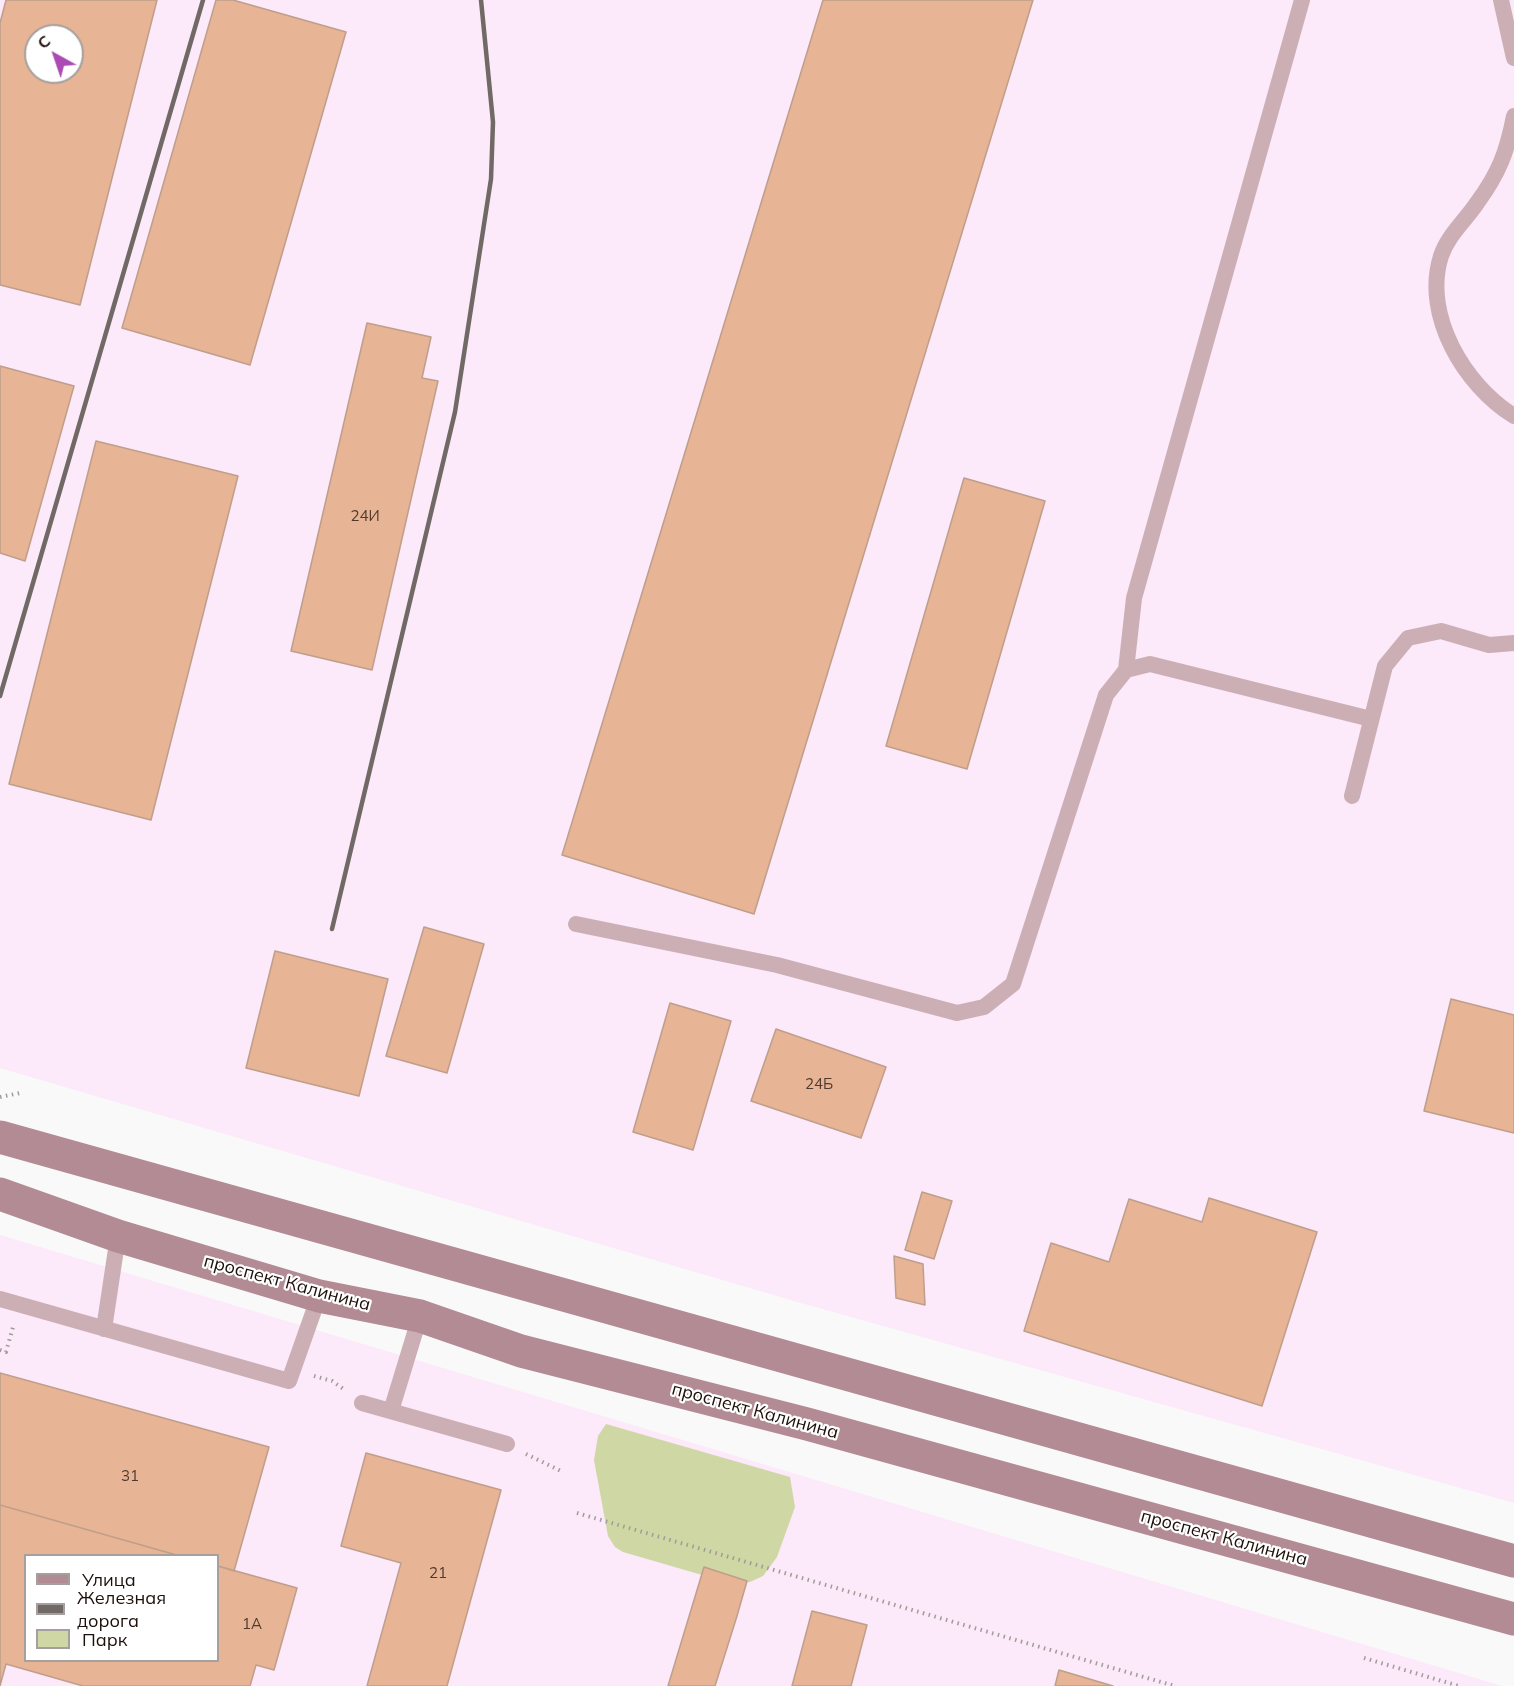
<!DOCTYPE html>
<meta charset="utf-8">
<style>
body{margin:0}
#map{position:relative;width:1514px;height:1686px;overflow:hidden;background:#f9f9f9;font-family:Mulish,sans-serif}
canvas{display:block}
.legend{position:absolute;left:24px;top:1554px;width:195px;height:108px;box-sizing:border-box;background:#fff;border:2px solid #a5a09d;margin:0;padding:8px 10px;list-style:none;font-size:18px;color:#1d110b}
.legend li{display:flex;align-items:center;gap:12px;height:30px}
.legend b{width:30px;border:2px solid #a5a09d}
.north{position:absolute;left:24px;top:24px;width:60px;height:60px;box-sizing:border-box;background:#fff;border:2px solid #a5a09d;border-radius:50%;rotate:320deg;font-size:16px;font-weight:700;line-height:24px;text-align:center;color:#1d110b}
.north::after{content:'';display:block;margin:auto;width:21px;height:27px;background:#ab4bb3;clip-path:polygon(50% 0,100% 100%,50% 72%,0 100%)}
</style>
<div id="map">
<canvas width="1514" height="1686"></canvas>
<ul class="legend">
<li><b style="height:8px;background:#b28b94"></b>Улица</li>
<li><b style="height:8px;background:#706965"></b>Железная дорога</li>
<li><b style="height:16px;background:#cfd7a5"></b>Парк</li>
</ul>
<div class="north">С</div>
</div>
<script>
const g = document.querySelector('canvas').getContext('2d');
g.lineJoin = 'round';
function fill(path, color) { g.fillStyle = color; g.fill(path, 'evenodd'); }
function trace(path, color, width, dash) { g.strokeStyle = color; g.lineWidth = width; g.lineCap = dash ? 'butt' : 'round'; g.setLineDash(dash || []); g.stroke(path); }
function write(font, color, halo, rows, align = 'center') {
  g.font = font + ' Mulish,sans-serif'; g.lineWidth = 4.5; g.setLineDash([]); g.textBaseline = 'middle'; g.strokeStyle = halo; g.fillStyle = color; for (const [text, x, y, turn = 0] of rows) {
    g.save(); g.translate(x, y); g.rotate((+turn || 0) * Math.PI / 180); g.textAlign = isNaN(turn) ? turn : align; if (halo) g.strokeText(text, 0, 0); g.fillText(text, 0, 0); g.restore();
  }
}
const industrial = new Path2D(`
 M0,0H1514V1503L794,1301L0,1068ZM36,36H72V72H36Z
 M0,1235L1502,1686H0ZM26,1556H218V1660H26Z`);
const green = new Path2D(`
 M606,1424L790,1477L795,1507L777,1557L763,1576L750,1582L733,1584L623,1552L615,1547L608,1536L594,1460L598,1436Z`);
const building = new Path2D(`
 M6,0H157L80,305L0,285V23ZM36,36H72V72H36Z
 M216,0H233L346,32L250,365L122,328Z
 M823,0H1033L754,914L562,855Z
 M367,323L431,337L422,378L438,381L372,670L291,651Z
 M0,366L74,386L25,561L0,553Z
 M96,441L238,476L151,820L9,784Z
 M964,478L1045,501L967,769L886,746Z
 M424,927L484,944L447,1073L386,1056Z
 M275,951L388,979L359,1096L246,1068Z
 M1451,999L1514,1015V1133L1424,1111Z
 M670,1003L731,1021L693,1150L633,1132Z
 M776,1029L886,1067L861,1138L751,1101Z
 M922,1192L952,1201L934,1259L905,1250Z
 M1209,1198L1317,1232L1262,1406L1024,1331L1051,1243L1109,1262L1129,1199L1202,1222Z
 M894,1256L923,1264L925,1305L896,1298Z
 M0,1373L269,1447L234,1571L218,1566V1556H180L0,1505Z
 M366,1453L501,1490L447,1686H367L401,1563L341,1546Z
 M0,1505L180,1556H26V1660H218V1566L297,1588L274,1670L256,1665L250,1686H83L6,1664L0,1686Z
 M704,1567L747,1581L737,1616L715,1686H668Z
 M812,1611L867,1625L851,1686H792Z
 M1059,1670L1113,1686H1055Z`);
const path = new Path2D(`
 M0,1097L20,1093
 M0,1350L6,1352L13,1327
 M314,1376L332,1381L345,1390
 M526,1454L563,1472
 M577,1513L1175,1686
 M1364,1658L1459,1686`);
const service = new Path2D(`
 M1501,0L1514,58
 M1514,116C1507,152 1499,173 1477,203C1465,221 1448,235 1441,256C1422,315 1465,386 1514,416
 M1126,670L1134,598L1302,0
 M1352,796L1385,666L1408,638L1441,631L1489,645L1514,643
 M576,924L777,965L957,1013L984,1007L1013,984L1106,695L1126,670L1150,664L1371,719
 M0,1299L289,1381L319,1296
 M104,1329L118,1236
 M362,1403L507,1444
 M391,1411L420,1316`);
const secondary = new Path2D(`
 M0,1137L1514,1561
 M0,1194L118,1236L319,1296L420,1316L521,1351L807,1424L1514,1619`);
const rail = new Path2D(`
 M0,696L203,0
 M332,929L455,412L491,179L493,122L481,0`);
const numberNames = [
 ["24И",365,516],
 ["24Б",819,1084],
 ["31",130,1476],
 ["21",438,1573],
 ["1А",252,1624]
];
const streetNames = [
 ["проспект Калинина",287,1283,15],
 ["проспект Калинина",755,1411,15],
 ["проспект Калинина",1224,1538,15]
];
fill(industrial, '#fce9f9');
fill(green, '#cfd7a5');
fill(building, '#e7b495');
trace(building, '#bf9e8b', 1.5);
trace(path, '#a19c99', 4, [1.5, 4.5]);
trace(service, '#cbafb5', 16);
trace(secondary, '#b28b94', 33);
trace(rail, '#706965', 4.5);
write('15px', '#503a2e', null, numberNames);
write('18px', '#1d110b', '#fff', streetNames);
</script>
